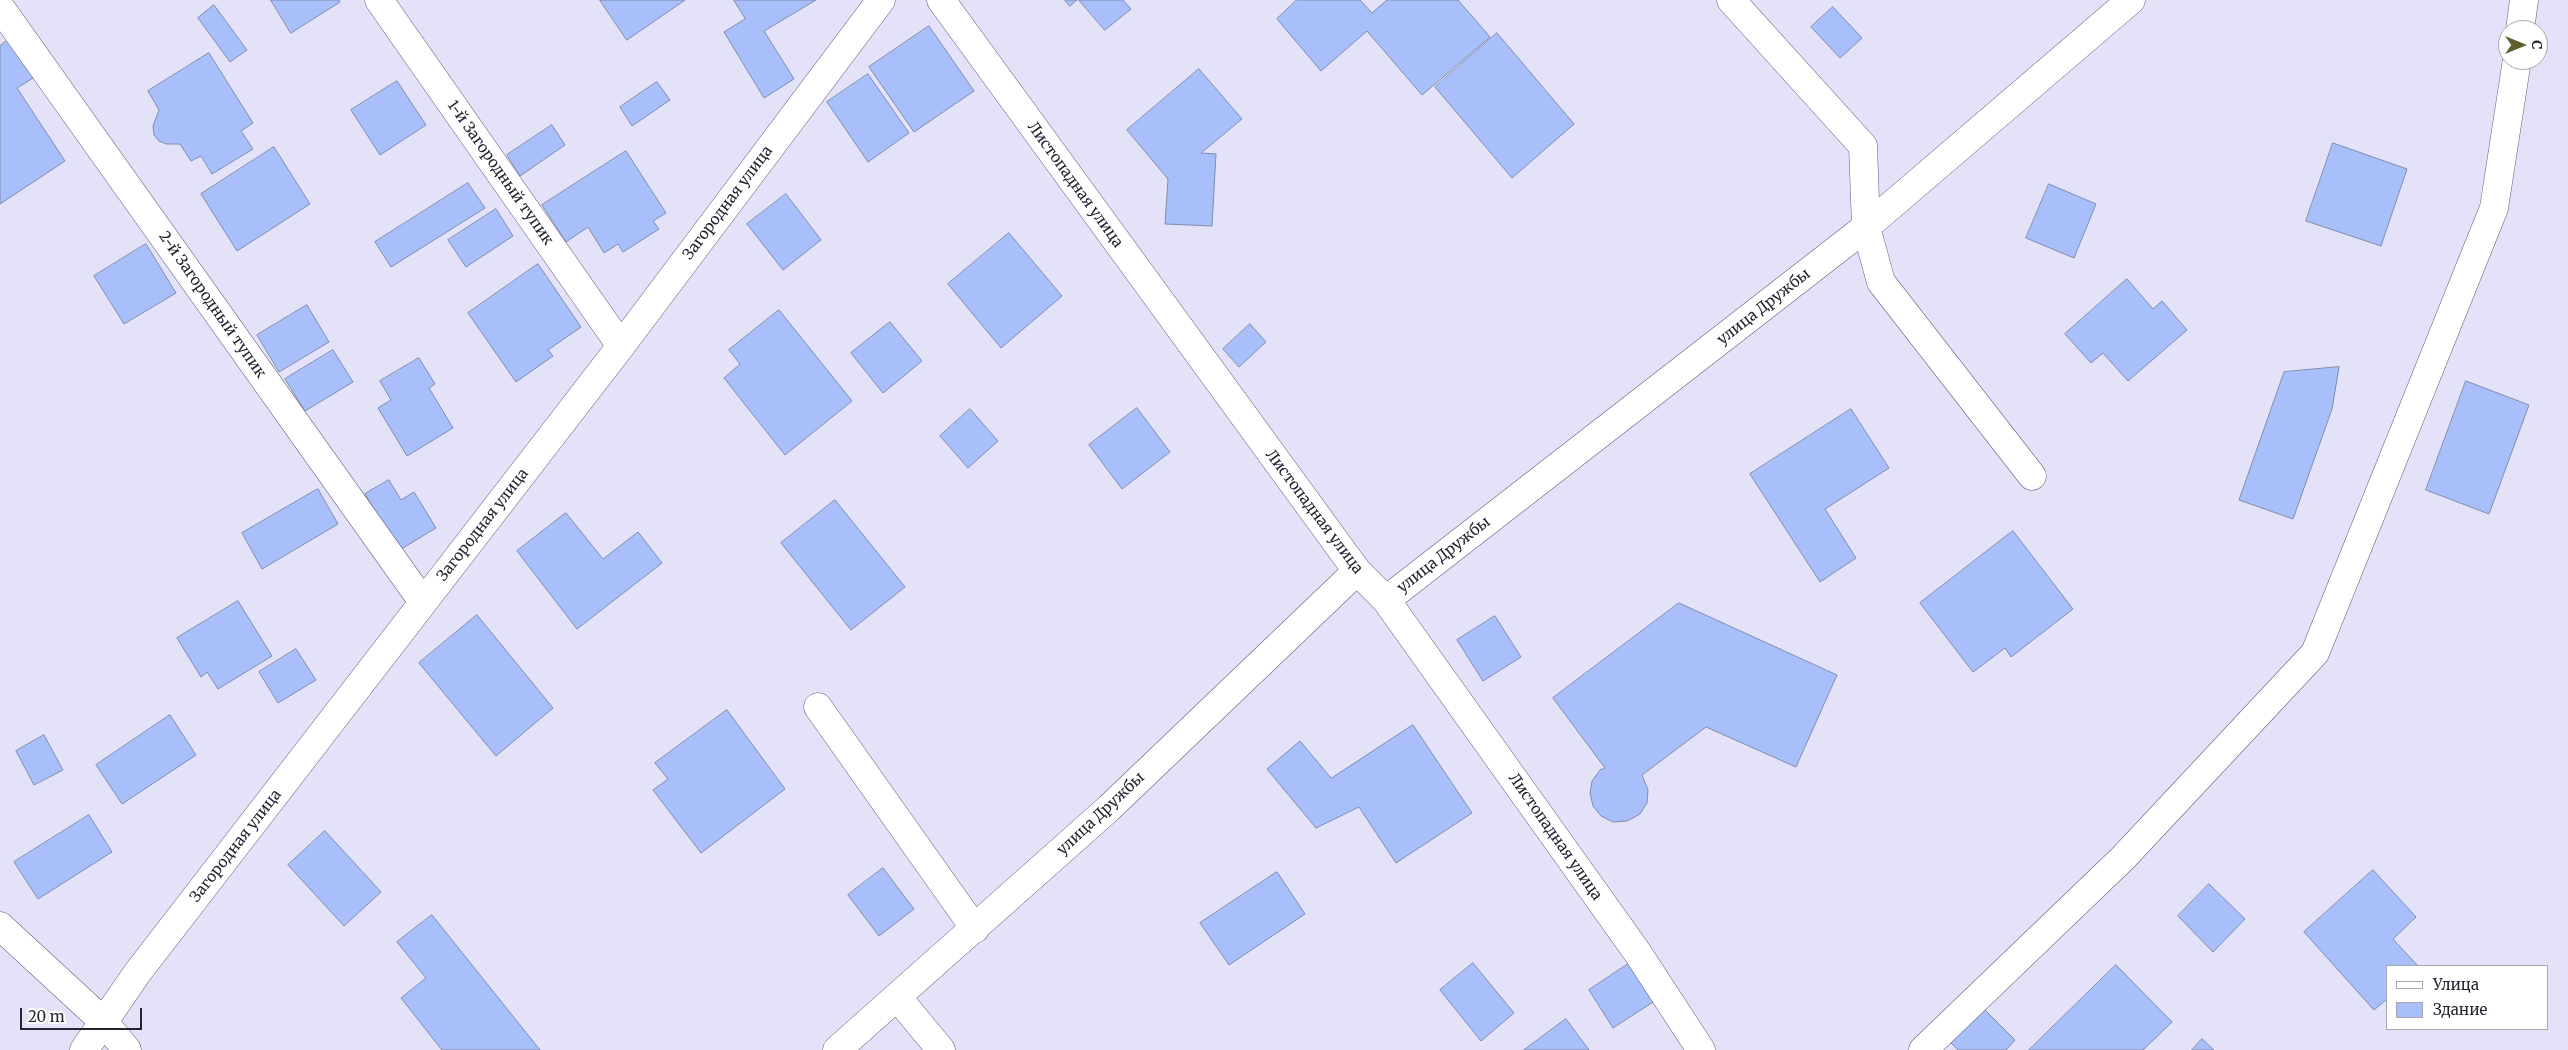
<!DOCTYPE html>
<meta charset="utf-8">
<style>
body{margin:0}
#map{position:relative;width:2568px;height:1050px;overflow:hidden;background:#e3e2f9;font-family:Merriweather,serif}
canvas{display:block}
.legend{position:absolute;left:2386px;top:965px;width:162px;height:65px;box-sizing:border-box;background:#fff;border:1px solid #a7a7ad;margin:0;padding:6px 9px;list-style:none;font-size:15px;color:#242331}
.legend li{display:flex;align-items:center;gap:10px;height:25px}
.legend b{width:25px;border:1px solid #a7a7ad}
.north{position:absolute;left:2498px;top:20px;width:50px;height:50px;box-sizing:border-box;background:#fff;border:1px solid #a7a7ad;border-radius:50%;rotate:90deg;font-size:14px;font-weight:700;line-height:20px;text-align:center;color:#242331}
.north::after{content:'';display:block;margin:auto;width:18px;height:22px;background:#5f5f2b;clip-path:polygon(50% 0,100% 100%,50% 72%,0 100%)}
.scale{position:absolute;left:20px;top:1008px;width:122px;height:22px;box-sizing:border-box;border:2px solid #242331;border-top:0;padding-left:6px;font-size:15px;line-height:18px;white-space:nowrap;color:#242331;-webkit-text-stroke:4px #fff;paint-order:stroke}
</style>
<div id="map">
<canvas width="2568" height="1050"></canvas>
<ul class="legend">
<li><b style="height:6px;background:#fff"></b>Улица</li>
<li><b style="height:14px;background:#a8bffb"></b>Здание</li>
</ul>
<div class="north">С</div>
<div class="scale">20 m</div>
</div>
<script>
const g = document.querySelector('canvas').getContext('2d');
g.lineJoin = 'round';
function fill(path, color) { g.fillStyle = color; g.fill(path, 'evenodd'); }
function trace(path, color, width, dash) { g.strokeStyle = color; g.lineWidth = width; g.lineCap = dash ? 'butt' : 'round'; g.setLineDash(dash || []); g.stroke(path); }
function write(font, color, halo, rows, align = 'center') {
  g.font = font + ' Merriweather,serif'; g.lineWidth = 5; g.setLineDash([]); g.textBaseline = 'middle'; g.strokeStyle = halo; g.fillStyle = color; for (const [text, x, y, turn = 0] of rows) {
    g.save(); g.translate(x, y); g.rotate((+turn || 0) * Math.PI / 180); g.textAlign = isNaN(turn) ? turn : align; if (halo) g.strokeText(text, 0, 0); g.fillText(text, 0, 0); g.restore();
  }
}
const building = new Path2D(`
 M271,0H339L340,2L291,33Z
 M600,0H685L627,40Z
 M734,0H816L764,31L794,79L764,98L724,32L745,19Z
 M1065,0H1077L1070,6Z
 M1079,0H1123L1131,9L1105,30Z
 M1297,0H1360L1372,13L1387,0H1458L1490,37L1422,95L1367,31L1321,71L1277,19Z
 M214,5L247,50L230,62L198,18Z
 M1833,7L1862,38L1840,58L1811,27Z
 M929,26L974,91L914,132L869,67Z
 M1497,33L1574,124L1512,178L1435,87Z
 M12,37L38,75L17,88L65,161L0,204V46Z
 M209,53L253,123L241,131L253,149L212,174L201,156L191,161L180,144H166L159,141L154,135L153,126L159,110L148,91Z
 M1199,69L1242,119L1201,153L1216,154L1212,226L1165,224L1168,179L1127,130Z
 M868,74L909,133L868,162L827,102Z
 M397,81L426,125L380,155L351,110Z
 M657,82L670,100L632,126L620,107Z
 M552,125L565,145L520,176L507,155Z
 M2333,143L2407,169L2381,246L2306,221Z
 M274,147L310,204L237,251L201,194Z
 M626,151L666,213L653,221L659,229L623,252L618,244L604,253L588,227L566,242L542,205Z
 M468,183L485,208L391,267L375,242Z
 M2049,184L2096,204L2074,258L2026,238Z
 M786,194L821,240L783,270L747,224Z
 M496,209L513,236L466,267L448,240Z
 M1009,233L1062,296L1001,348L948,284Z
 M146,244L176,293L124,324L94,276Z
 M538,264L581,327L548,350L553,356L516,382L468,313Z
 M2127,279L2153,309L2162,301L2187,330L2128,381L2103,353L2091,363L2065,334Z
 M307,305L329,342L279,372L257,335Z
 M779,310L852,401L785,455L724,378L740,364L729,350Z
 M890,322L922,361L883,393L851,353Z
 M1250,324L1266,342L1239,367L1223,349Z
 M333,350L353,382L305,411L285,379Z
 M419,358L435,384L429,388L453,428L407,456L378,408L391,400L380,381Z
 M2339,367L2332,409L2293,519L2239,500L2284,372Z
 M2466,381L2529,405L2489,514L2426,490Z
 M1137,408L1170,452L1122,489L1089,445Z
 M970,409L998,441L968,468L940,436Z
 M1851,409L1889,468L1825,509L1856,558L1820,582L1750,474Z
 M389,480L401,500L414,492L436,528L398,551L365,494Z
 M318,489L338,524L262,569L242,533Z
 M835,500L905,587L851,630L781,543Z
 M566,513L603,559L638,532L662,563L577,629L517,551Z
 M2013,531L2073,609L2011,657L2005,648L1973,672L1920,603Z
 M238,601L272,656L218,689L207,672L201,677L177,638Z
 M1679,603L1837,675L1796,767L1706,727L1642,775L1648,790L1647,803L1640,814L1627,821L1613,822L1601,816L1593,806L1590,793L1592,781L1600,770L1605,768L1553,698Z
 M477,615L553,708L496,756L419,663Z
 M1495,616L1521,657L1483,681L1457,640Z
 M296,649L316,680L278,703L259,672Z
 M727,710L785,789L701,853L653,790L668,779L655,763Z
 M170,715L196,755L122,804L96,765Z
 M1413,725L1472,813L1396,863L1359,807L1316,828L1267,769L1300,741L1331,778Z
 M44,735L63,770L34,785L16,751Z
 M89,815L112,852L38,899L14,862Z
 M325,831L381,892L344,926L288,865Z
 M883,868L914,909L879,936L848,895Z
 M2373,870L2416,917L2393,939L2418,966H2387V999L2374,1010L2304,932Z
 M1277,872L1305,914L1229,965L1200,923Z
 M2209,884L2245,919L2213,952L2178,916Z
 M432,915L540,1050H442L401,998L426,978L397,942Z
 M1473,963L1514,1013L1481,1041L1440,990Z
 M1628,964L1653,1002L1613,1028L1589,990Z
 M2116,965L2172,1022L2143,1050H2029Z
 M1981,1006L2015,1040L2006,1050H1958L1948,1040Z
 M1566,1019L1589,1050H1524Z
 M2202,1039L2214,1050H2192Z`);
const minor = new Path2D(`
 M379,0L621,346
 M941,0L1357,571L1386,600L1637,952L1701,1050
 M1731,0L1863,146L1866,227L1881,282L2032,476
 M0,7L423,602
 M2520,30L2524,0
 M1386,600L1866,227L2131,0
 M818,707L975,929
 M0,926L104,1022L127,1050
 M898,998L941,1050
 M84,1050L138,972L621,346L881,0
 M837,1050L1108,809L1357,571
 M1923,1050L2123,858L2315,653L2494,208L2517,60`);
const streetNames = [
 ["1-й Загородный тупик",500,173,55],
 ["Листопадная улица",1075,185,54],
 ["Загородная улица",728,203,-53],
 ["2-й Загородный тупик",212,305,55],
 ["улица Дружбы",1764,307,-38],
 ["Листопадная улица",1314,512,53],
 ["Загородная улица",483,525,-52],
 ["улица Дружбы",1444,555,-38],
 ["улица Дружбы",1101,814,-43],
 ["Листопадная улица",1555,837,55],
 ["Загородная улица",236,846,-52]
];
fill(building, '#a8bffb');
trace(building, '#7f8cac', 1);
trace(minor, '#5f5c7c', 29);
trace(minor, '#fff', 28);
write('15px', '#242331', '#fff', streetNames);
</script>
